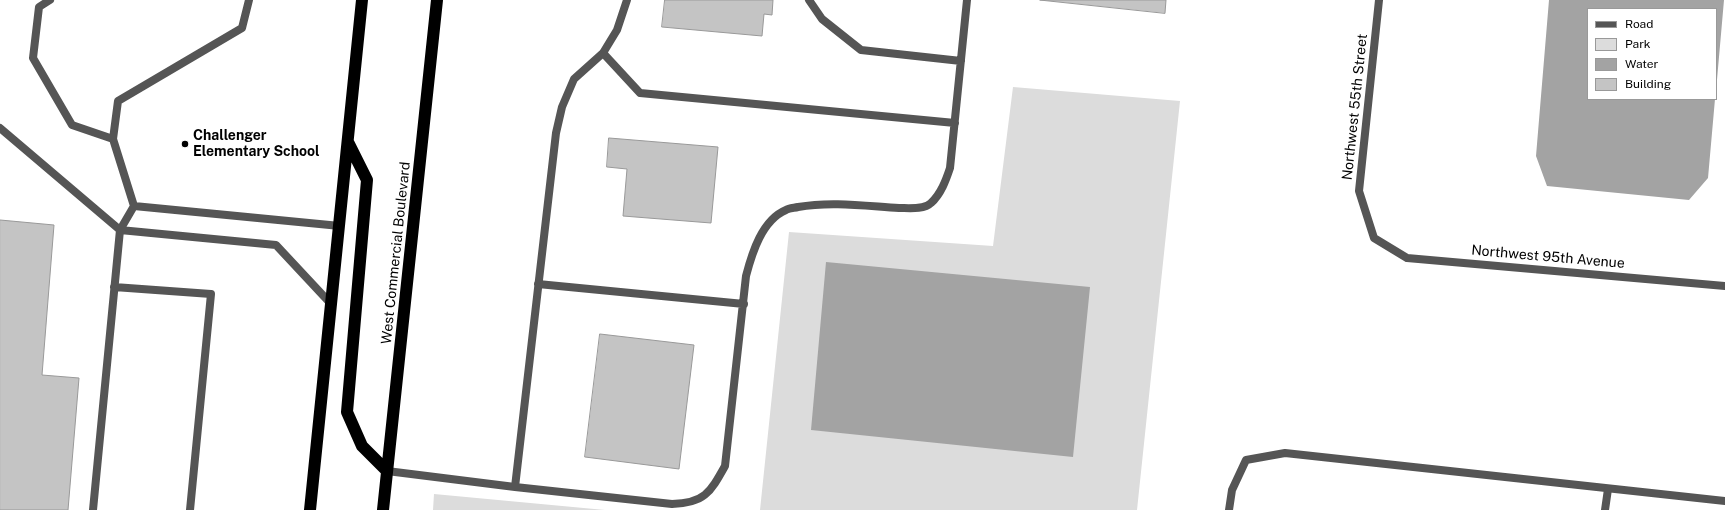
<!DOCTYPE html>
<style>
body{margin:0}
#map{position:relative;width:1725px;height:510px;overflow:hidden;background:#fff;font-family:"Public Sans",sans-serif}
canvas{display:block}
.legend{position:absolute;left:1587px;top:8px;width:130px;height:92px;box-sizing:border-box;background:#fff;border:1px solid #999;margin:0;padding:5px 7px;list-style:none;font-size:12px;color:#000}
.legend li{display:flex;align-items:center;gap:8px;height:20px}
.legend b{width:20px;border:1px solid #999}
</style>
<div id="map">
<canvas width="1725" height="510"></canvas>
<ul class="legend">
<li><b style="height:5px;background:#555"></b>Road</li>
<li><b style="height:11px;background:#dcdcdc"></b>Park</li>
<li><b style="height:11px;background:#a3a3a3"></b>Water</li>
<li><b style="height:11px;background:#c4c4c4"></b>Building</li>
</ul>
</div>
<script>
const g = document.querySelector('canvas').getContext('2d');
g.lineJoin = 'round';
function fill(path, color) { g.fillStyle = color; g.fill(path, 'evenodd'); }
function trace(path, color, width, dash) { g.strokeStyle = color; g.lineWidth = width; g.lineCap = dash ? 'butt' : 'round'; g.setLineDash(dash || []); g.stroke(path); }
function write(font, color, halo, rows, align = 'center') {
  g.font = font + ' "Public Sans",sans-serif'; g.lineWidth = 3; g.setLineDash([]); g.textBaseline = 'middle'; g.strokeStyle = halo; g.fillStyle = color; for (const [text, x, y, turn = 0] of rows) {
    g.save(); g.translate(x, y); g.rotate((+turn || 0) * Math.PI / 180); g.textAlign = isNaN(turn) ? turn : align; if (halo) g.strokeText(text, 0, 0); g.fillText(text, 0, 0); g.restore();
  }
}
const green = new Path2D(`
 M1013,87L1180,101L1137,510H760L789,232L993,246Z
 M434,494L605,510H433Z`);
const water = new Path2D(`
 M1549,0H1724L1716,91V9H1588V99H1715L1708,178L1689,200L1547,186L1536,156Z
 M826,262L1090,287L1073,457L811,430Z`);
const building = new Path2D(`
 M665,0H773L772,15L764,14L762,36L662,27Z
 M1040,0H1166L1165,13Z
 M609,138L718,147L711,223L623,216L627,169L607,167Z
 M0,220L54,225L42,375L79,378L68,510H0Z
 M600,334L694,345L679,469L585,457Z`);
const lane = new Path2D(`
 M50,0L39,7L33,58L72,125L113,139
 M809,0L822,19L861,50L961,61
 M603,53L640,93L955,123
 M0,128L120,230L276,245L332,305
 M134,206L340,226
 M538,284L744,304
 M114,287L211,294L190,510
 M387,471L515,487L672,504C704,503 710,493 725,466L746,276C752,253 762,220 786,210C789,208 794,208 798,207C831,201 866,206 899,208C908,208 924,210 931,203C941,194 946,180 950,168L967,0
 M515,487L556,133L562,107L574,79L603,53L617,30L627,0
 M93,510L120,230L134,206L113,139L118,101L242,28L249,0
 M1229,510L1232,490L1246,460L1285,453L1725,501`);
const street = new Path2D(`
 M1379,0L1359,191L1374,238L1407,258L1725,286
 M1605,510L1608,489`);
const highway = new Path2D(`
 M348,142L367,180L347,412L362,446L387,471
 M310,510L362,0
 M383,510L437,0`);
const markers = [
 [185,144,4,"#000"]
];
const streetNames = [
 ["Northwest 55th Street",1355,107,-84],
 ["West Commercial Boulevard",396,253,-84],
 ["Northwest 95th Avenue",1548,257,5]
];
const poiNames = [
 ["Challenger",193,136],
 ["Elementary School",193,152]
];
fill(green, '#dcdcdc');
fill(water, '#a3a3a3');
fill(building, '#c4c4c4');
trace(building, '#999', 1);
trace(lane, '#555', 8);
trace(street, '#555', 8);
trace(highway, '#000', 12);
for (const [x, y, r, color] of markers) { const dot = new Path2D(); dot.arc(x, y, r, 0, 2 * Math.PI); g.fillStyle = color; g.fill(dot); trace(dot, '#fff', 1.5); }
write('14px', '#000', '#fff', streetNames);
write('bold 14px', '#000', '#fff', poiNames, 'left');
</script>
